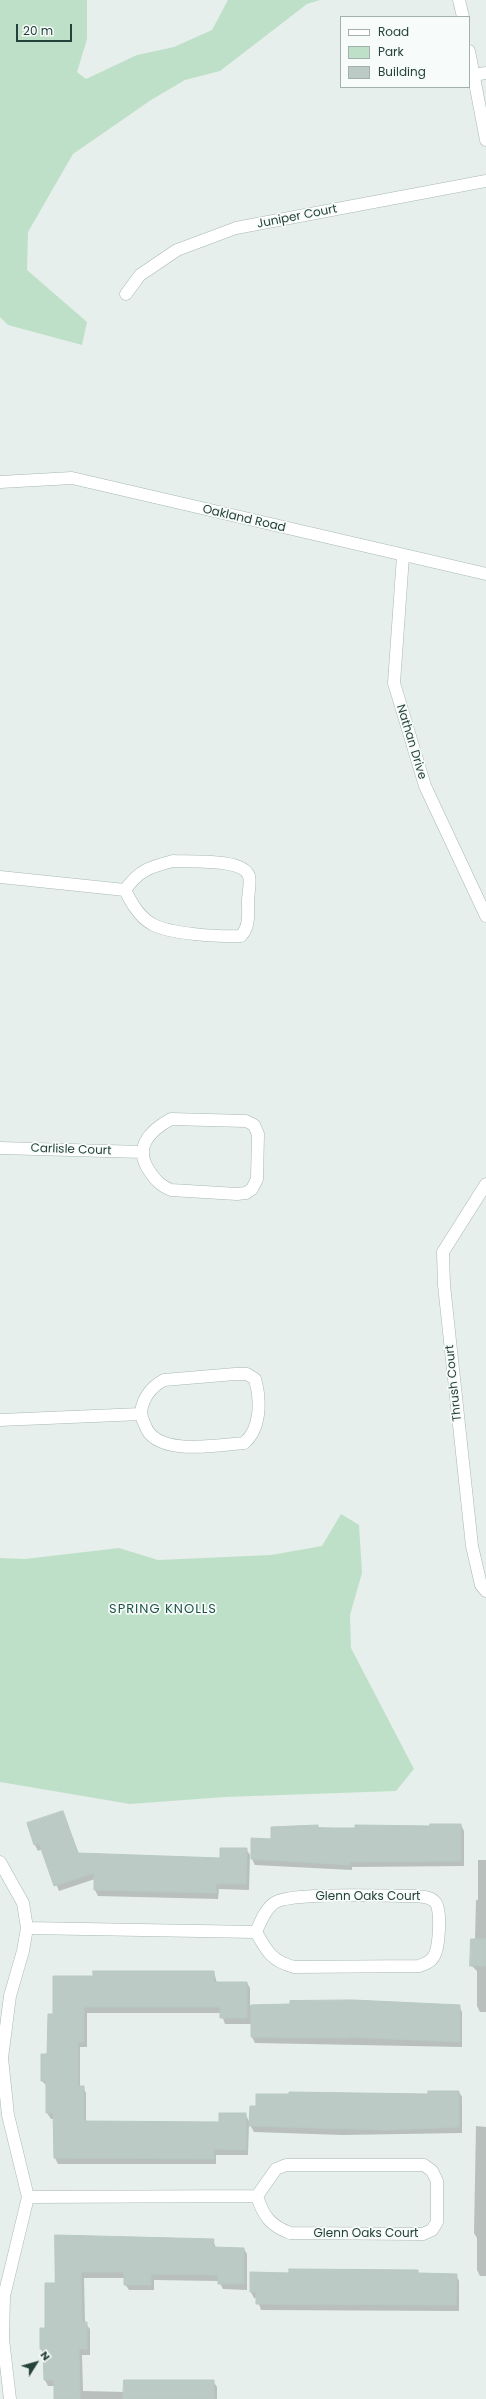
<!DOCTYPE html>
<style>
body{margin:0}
#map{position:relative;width:486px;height:2399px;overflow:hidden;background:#e6efeb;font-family:Poppins,sans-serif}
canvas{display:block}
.legend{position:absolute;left:340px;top:16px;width:130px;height:72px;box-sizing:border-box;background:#f7fbf9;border:1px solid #a3b1ad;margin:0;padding:5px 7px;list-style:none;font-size:12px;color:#24423a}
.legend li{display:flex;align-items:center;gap:8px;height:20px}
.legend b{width:20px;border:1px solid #a3b1ad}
.north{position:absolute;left:16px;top:2343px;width:40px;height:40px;-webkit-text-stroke:3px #f7fbf9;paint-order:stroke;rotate:53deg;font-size:11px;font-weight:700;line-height:16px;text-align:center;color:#24423a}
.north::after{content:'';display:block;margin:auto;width:14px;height:18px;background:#24423a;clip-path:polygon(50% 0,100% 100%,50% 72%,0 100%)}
.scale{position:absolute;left:16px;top:24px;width:56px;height:18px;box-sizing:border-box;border:2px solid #24423a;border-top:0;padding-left:5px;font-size:12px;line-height:14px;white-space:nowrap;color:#24423a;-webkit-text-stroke:3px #f7fbf9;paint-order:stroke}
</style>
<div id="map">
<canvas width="486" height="2399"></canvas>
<ul class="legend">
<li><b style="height:5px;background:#fff"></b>Road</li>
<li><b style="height:11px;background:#bfe0c8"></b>Park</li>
<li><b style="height:11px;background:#bbcac4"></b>Building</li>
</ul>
<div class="north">N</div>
<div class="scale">20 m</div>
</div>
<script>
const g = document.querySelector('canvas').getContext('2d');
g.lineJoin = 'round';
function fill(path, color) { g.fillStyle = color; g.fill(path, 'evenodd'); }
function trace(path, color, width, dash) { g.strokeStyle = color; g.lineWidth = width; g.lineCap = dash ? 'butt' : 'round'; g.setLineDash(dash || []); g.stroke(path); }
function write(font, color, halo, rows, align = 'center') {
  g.font = font + ' Poppins,sans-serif'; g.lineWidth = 3.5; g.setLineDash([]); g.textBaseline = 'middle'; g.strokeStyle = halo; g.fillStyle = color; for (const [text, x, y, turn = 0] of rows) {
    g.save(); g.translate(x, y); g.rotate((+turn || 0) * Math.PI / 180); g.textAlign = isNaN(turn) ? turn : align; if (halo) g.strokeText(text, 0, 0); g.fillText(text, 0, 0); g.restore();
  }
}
const green = new Path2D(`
 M0,0H87V39L77,72L86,79L137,55L174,47L212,30L228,0H320L307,4L220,71L185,80L151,100L73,154L28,232L27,270L87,322L82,345L8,325L0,317Z
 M341,1514L359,1525L362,1573L350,1615L351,1648L414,1769L396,1791L225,1797L130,1804L0,1782V1558L25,1559L119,1548L158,1560L271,1555L322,1546Z`);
const shadow = new Path2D(`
 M65,1818L79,1854L221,1859L246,1849L250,1855L249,1890L219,1889L218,1899L98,1896L95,1890V1879L59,1891L42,1849L38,1851L35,1845L28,1824Z
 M461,1825L464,1831V1866L352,1867V1870L255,1865L252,1859L272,1840L292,1826L356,1829Z
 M478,1860H486V2012H480L477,2006V1971L471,1965L475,1940L476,1900H478Z
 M214,1972L217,1983H247L250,1988V2006H459L462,2012V2047L255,2043L252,2037V2024H225L221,2013H87V2047H80V2087H83L86,2093V2122L220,2124L245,2114L250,2123L459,2092L462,2097V2133L342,2135L254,2132L249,2123L248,2155H216V2164H58L55,2158L54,2119H51L47,2113V2086L42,2081L54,2015L94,1977Z
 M476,2126L486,2127V2276H480L477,2270V2238L474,2233Z
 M56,2236L213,2240L216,2248L244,2249L247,2254V2290L223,2289L219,2281L154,2280V2290H129L125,2284V2278H84L85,2323L90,2329V2355H82L83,2391L125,2392L213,2381L217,2387V2399H55V2386H48L45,2380L44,2355L41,2349L56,2284Z
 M417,2271L418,2274L456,2275L459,2281V2311L261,2310L257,2298H254L251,2292L290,2274Z`);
const building = new Path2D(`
 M63,1811L78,1853L220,1858V1848H247L246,1884H216V1893L94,1890V1873L54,1886L39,1843L34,1845L27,1823Z
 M430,1824H461V1861L349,1862V1865L251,1859V1838L271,1839V1827L318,1825V1828H355V1825L430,1826Z
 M471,1939H486V1966H470Z
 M93,1971H214V1982H247V2018H220V2007H84V2042H78V2086H84V2121L219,2122V2113H246V2150L214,2149V2159L54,2158L53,2113H46V2081H41V2054H47L48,2014H53V1976H93Z
 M353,2000L460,2005V2042L348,2037V2038L251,2037V2005L290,2004V2001Z
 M428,2091H459V2127L386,2130L249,2126L250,2106H256V2094H289V2092L428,2094Z
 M55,2235L214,2239L213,2247L244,2248V2284H218V2275L151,2274V2285H124V2272H81L82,2322H87V2349H79L80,2399H54V2380H44L43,2349H40V2328H45V2283H55Z
 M289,2269L418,2270V2273L457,2274L456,2305L256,2304V2292H250V2272L289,2273Z
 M124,2380H214V2399H123Z`);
const minor = new Path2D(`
 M459,0L463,17
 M469,51L486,140
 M474,75L486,73
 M126,294L140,275L177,250L236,228L486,181
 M0,482L72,478L486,574
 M403,556L394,683L425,786L486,916
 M173,861C189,862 244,858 249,876C251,882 248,894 248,901C248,914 250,926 241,936C220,937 169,934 152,924C139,917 131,902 125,890C139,870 150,867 173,861Z
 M0,877L125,890
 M171,1119L246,1121L254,1125L258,1134L257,1179L252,1189L246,1193L237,1194L171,1190C161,1186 156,1181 150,1172C133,1148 149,1131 171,1119Z
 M0,1148L142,1152
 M486,1184L443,1252L444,1285L472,1546L481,1585L486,1591
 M235,1374H247L255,1379C261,1400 261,1429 244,1443C218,1445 155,1457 145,1425C143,1421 141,1416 141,1411C144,1396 151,1387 164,1380Z
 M0,1420L141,1414
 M0,1862L23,1903L27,1928L23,1951L10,1996L2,2058L8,2115L28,2197L4,2296L3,2339L10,2399
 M415,1896C422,1897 430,1896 435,1902C442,1909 439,1948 434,1956C431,1962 425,1964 419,1966L294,1967C272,1961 267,1952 256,1932C260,1923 266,1907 276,1902C295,1892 388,1896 415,1896Z
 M27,1928L256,1932
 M286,2165H424L432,2171L437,2181V2222L432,2230L423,2234L290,2233C271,2226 263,2216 257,2196L276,2169Z
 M28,2197L257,2196`);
const streetNames = [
 ["Juniper Court",297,217,-11],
 ["Oakland Road",244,519,13],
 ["Nathan Drive",411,742,73],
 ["Carlisle Court",71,1150,2],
 ["Thrush Court",454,1383,-96],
 ["Glenn Oaks Court",368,1897],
 ["Glenn Oaks Court",366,2234]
];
const neighbourhoodNames = [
 ["SPRING KNOLLS",163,1610]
];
fill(green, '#bfe0c8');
fill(shadow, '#0003');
fill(building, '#bbcac4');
trace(building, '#b8c9c2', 1);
trace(minor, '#a8b8b2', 13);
trace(minor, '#fff', 12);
write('12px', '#24423a', '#f7fbf9', streetNames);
g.letterSpacing = '1px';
write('13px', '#1f5548', '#f7fbf9', neighbourhoodNames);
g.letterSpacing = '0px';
</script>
